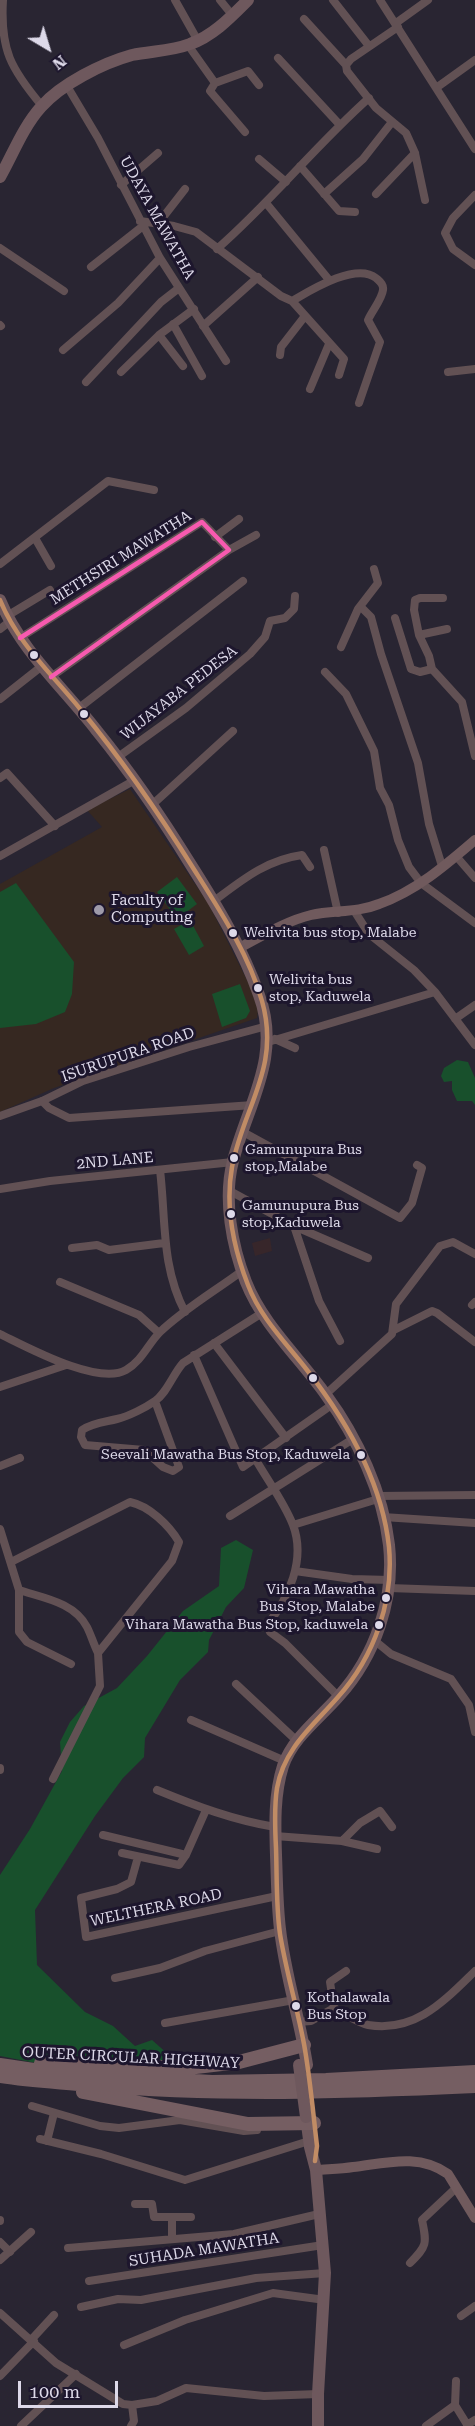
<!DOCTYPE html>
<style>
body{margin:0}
#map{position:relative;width:475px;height:2426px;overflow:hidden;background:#292532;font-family:"Roboto Serif",serif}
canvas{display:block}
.north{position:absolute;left:18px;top:18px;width:60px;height:60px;-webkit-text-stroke:4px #1d162d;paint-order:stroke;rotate:142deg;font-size:16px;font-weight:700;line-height:24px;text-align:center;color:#ddd9e9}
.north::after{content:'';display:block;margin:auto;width:21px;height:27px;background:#ddd9e9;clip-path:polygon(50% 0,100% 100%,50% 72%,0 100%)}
.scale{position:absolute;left:18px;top:2381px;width:100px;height:27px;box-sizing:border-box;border:3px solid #ddd9e9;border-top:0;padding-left:8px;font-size:18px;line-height:21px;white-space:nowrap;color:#ddd9e9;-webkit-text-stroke:4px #1d162d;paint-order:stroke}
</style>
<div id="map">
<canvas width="475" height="2426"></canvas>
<div class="north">N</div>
<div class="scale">100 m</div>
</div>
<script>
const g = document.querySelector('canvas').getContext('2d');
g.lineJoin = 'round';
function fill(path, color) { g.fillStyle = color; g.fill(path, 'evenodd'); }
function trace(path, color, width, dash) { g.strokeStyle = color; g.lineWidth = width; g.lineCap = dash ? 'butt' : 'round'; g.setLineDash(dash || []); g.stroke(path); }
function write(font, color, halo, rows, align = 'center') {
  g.font = font + ' "Roboto Serif",serif'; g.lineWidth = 6; g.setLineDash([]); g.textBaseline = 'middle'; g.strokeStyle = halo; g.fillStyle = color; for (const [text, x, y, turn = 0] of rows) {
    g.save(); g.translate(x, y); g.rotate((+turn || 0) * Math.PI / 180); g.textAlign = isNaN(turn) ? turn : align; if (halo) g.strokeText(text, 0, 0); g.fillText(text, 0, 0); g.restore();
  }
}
const education = new Path2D(`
 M130,789L208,903L251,988L258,1011L257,1018L54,1088L0,1112V884L102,827L87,810Z`);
const medical = new Path2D(`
 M270,1238L272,1251L255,1256L252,1243Z`);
const green = new Path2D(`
 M177,877L197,904L177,919L157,892Z
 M16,883L74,962L72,994L65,1012L36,1024L0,1028V892Z
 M190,920L204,946L189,955L174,929Z
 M240,984L250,1011L246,1018L222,1027L212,994Z
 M457,1060L468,1062L475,1078V1105L472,1101H457L452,1090V1081L444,1082L441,1076L444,1068Z
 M236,1540L253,1550L244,1588L226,1607L209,1640L208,1652L180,1680L145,1738L144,1757L123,1778L95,1816L35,1910L37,1965L85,2012L113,2026L135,2046L152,2040L169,2055L175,2069L36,2063L0,2056V1875L30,1829L62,1771L60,1742L70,1722L84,1706L117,1688L147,1656L183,1611L219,1586L221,1548Z`);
const street = new Path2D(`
 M3,0C0,50 11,69 42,106
 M175,0L198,41
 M220,0L233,16
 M333,0L369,46
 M380,0L475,149
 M304,19L346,65L347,71L376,108L406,133L415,153L425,200
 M396,23L428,0
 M188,45L215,83L210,91L245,132
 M278,58L339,124
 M346,65L351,59L398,27
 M215,83L248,71L259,85
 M67,86L98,138L160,258L226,361
 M436,88L475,60
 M259,159L286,182
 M300,166L339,211L355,212
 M121,185L158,153
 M324,194L363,159L392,122
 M376,194L415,153
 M475,195L453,218L445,233L453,249L475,265
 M266,203L330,281
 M140,221L174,226L196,232L281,296L292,301L344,359L339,375
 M157,225L185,189
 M0,248L64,291
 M217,249C271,202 315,146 369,98
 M91,267L143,226
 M292,301C311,290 356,262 376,278C379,281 384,284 383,290C382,299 372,311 368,320L380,342L359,403
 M173,324L202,376
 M0,325L1,326
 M203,326L258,277
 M159,335L183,366
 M63,350L118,303L160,258
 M280,355L281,347L305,316
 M121,372L159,335L194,309
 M448,372L475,369
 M86,382L161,302L179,288
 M310,389L329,344
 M215,537L239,519
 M35,538L51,566
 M229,550L256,535
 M0,564L108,481L154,490
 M443,598H420L415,600L414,610L419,635L429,656L432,669L462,702L475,756
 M361,607L371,617L381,654L418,763L429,824L442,866
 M7,616L50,590
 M395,618L411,669L420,672L432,669
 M0,629L9,622
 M419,635L447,629
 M20,638L202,522L229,550L51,677
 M341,647L358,609L378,583L374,569
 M325,672L346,694L374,751L380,788L389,805L398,840L409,867L421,883L475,923
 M0,699L42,666
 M79,708L243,581
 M118,757L186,708L250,654L265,637L270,621L285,618L294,609L295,596
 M0,778L7,773L55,826
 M153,804L233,731
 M324,850L338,913
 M0,856L135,780
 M456,856L475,878
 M214,901C242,880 266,860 302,855L310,867
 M355,912L369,934L414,970L435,992L475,1045
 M455,1019L475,1005
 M275,1039L295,1048
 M268,1042L435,992
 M42,1101L49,1108L69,1118L253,1105
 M0,1116L42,1101L83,1081L189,1047L267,1026
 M243,1132L400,1218L412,1203L422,1168L417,1165
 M160,1170C166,1220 161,1266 185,1312
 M0,1189L50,1181L233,1162
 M230,1191L294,1226L368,1258
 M294,1226L319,1301L340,1341
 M72,1248L97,1245L109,1250L164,1243
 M60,1282L139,1315L159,1333
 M472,1305L475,1302
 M394,1330L432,1311L437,1313L475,1342
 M0,1334C27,1347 98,1386 126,1370C142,1361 148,1344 160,1332C184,1309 215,1291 242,1271
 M214,1343L286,1438
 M194,1355L243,1467L333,1404
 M0,1387L66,1365
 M326,1394L392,1334L396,1304L440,1246L453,1242L475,1254
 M155,1401L179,1467L173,1471L163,1467L144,1450L85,1445L81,1437L82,1430C92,1423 105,1422 117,1419C129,1416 145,1408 155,1401C167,1393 173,1374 183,1363L262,1313
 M256,1460C268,1481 284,1502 293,1525C306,1559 289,1598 267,1625L270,1632L285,1643L339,1697
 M0,1466L20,1458
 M377,1496L475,1495
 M230,1516L353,1439
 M383,1517L475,1523
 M293,1525L378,1499
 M0,1529L19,1590V1632L27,1642L71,1664
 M11,1562L130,1502C149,1506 169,1525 179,1542L172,1561L98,1653L100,1686L53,1779
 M295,1571L352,1579L390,1580
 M389,1588L475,1591
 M19,1590C43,1598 74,1602 87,1627C91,1635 94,1645 98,1653
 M374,1640L391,1654L451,1679L469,1705L475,1732
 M236,1684L297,1741
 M191,1720L285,1761
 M0,1768V1770
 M157,1790C196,1806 233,1820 275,1827
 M103,1835L186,1855
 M275,1836L342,1841L377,1849
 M342,1841L360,1823L380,1811L392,1827
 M122,1853L179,1865L186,1855L206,1810
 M138,1857L131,1882L117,1889L81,1898L86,1937L277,1896
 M115,1978L160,1968L205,1951L280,1931
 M334,2008L330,1982L346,1971
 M298,2022L311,2021L334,2008C344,2013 357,2023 368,2025C415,2033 444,2001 475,1971
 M165,2023L294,2000
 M32,2106L100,2126L119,2128L180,2120L244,2131L257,2130
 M40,2139L101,2154L185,2180L309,2141
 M47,2141L54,2113
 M135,2204H152L154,2217H191
 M0,2220V2221
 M172,2239V2217
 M0,2242L10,2252
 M68,2248L234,2234L319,2214
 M0,2260L31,2232
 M410,2263C427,2246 427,2244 422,2220L456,2188
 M89,2281L323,2245
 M81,2307L118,2299L141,2300L256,2278L325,2273
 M0,2313L56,2363L123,2404L132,2405L157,2401L186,2388L264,2396L318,2394
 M461,2316L475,2306
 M32,2339L54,2315
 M124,2345L185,2320L273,2293L325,2300
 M0,2376L34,2341
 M456,2381L455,2405L468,2426
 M467,2425L475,2420
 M21,2426L76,2374
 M131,2426L134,2421L132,2405
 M426,2426L455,2405`);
const secondary = new Path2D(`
 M239,948C262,936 286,921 311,915C334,910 357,913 379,904C416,891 446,865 475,840
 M316,2170C328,2169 341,2169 353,2167C386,2163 419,2153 448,2174L475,2218`);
const primary = new Path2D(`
 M0,177C13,154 23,127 41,107C61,84 103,63 132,55C151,51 172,51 190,44C213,36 231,17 248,0
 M0,600C21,651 64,688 97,731C132,774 162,818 191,865C217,906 243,949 259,995C282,1057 248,1103 233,1161C223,1199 232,1246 246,1282C263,1325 299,1357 326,1395C357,1437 383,1493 389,1545C395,1599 375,1656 339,1696C320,1718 293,1737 283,1766C274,1794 275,1825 276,1855C277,1879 277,1904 280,1929C285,1975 300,2019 307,2065
 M306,2117L310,2147L316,2170L325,2273L318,2394V2426`);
const highway = new Path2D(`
 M41,2063L187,2068L239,2062L304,2045
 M0,2065L54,2073L212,2082L326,2080L475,2072
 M0,2076C30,2081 61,2082 91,2085C219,2096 347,2092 475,2086
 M83,2092L248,2124L314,2123`);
const primaryBridge = new Path2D(`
 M299,2065L306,2117`);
const bus1 = new Path2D(`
 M0,600C18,644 52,674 81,710C123,761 160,815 195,871C221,912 249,955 262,1001C281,1068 243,1107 232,1167C225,1206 234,1249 248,1285C260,1317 286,1343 307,1370C346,1420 382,1482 389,1547C394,1601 374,1657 338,1697C313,1726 284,1748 277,1788C274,1807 275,1829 276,1848C277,1877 276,1906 280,1934C286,1971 297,2007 304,2044C310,2077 313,2112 317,2146L315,2161`);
const bus2 = new Path2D(`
 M20,638L202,522L229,550L51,677`);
const markers = [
 [34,655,5,"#ddd9e9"],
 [84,714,5,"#ddd9e9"],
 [99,910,6,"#9e9aa9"],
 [233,933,5,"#ddd9e9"],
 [258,988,5,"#ddd9e9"],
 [234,1158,5,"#ddd9e9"],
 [231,1214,5,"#ddd9e9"],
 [313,1378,5,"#ddd9e9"],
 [361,1455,5,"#ddd9e9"],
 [386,1598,5,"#ddd9e9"],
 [379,1625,5,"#ddd9e9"],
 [296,2006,5,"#ddd9e9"]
];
const busNames = [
 ["Welivita bus stop, Malabe",244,933],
 ["Welivita bus",269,980],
 ["stop, Kaduwela",269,997],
 ["Gamunupura Bus",245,1150],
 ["stop,Malabe",245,1167],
 ["Gamunupura Bus",242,1206],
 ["stop,Kaduwela",242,1223],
 ["Seevali Mawatha Bus Stop, Kaduwela",350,1455,"right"],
 ["Vihara Mawatha",375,1590,"right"],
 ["Bus Stop, Malabe",375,1607,"right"],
 ["Vihara Mawatha Bus Stop, kaduwela",368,1625,"right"],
 ["Kothalawala",307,1998],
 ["Bus Stop",307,2015]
];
const streetNames = [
 ["UDAYA MAWATHA",157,218,61],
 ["METHSIRI MAWATHA",121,558,-32],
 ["WIJAYABA PEDESA",179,693,-38],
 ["ISURUPURA ROAD",128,1055,-19],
 ["2ND LANE",115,1161,-5],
 ["WELTHERA ROAD",156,1908,-12],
 ["OUTER CIRCULAR HIGHWAY",131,2058,3],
 ["SUHADA MAWATHA",204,2250,-9]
];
const poiNames = [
 ["Faculty of",111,901],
 ["Computing",111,918]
];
fill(education, '#362821');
fill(medical, '#37262a');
fill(green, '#18502c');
trace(street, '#625154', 8);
trace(secondary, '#705a5d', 10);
trace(primary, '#6e585d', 12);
trace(highway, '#755e62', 14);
trace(primaryBridge, '#6e585d', 12);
trace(bus1, '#c18c65', 4.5);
trace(bus2, '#f75aaf', 4.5);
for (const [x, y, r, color] of markers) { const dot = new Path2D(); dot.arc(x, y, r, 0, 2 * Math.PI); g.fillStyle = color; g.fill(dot); trace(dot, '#1d162d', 2); }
write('14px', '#ddd9e9', '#1d162d', busNames, 'left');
write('15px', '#ddd9e9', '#1d162d', streetNames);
write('15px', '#ddd9e9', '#1d162d', poiNames, 'left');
</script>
